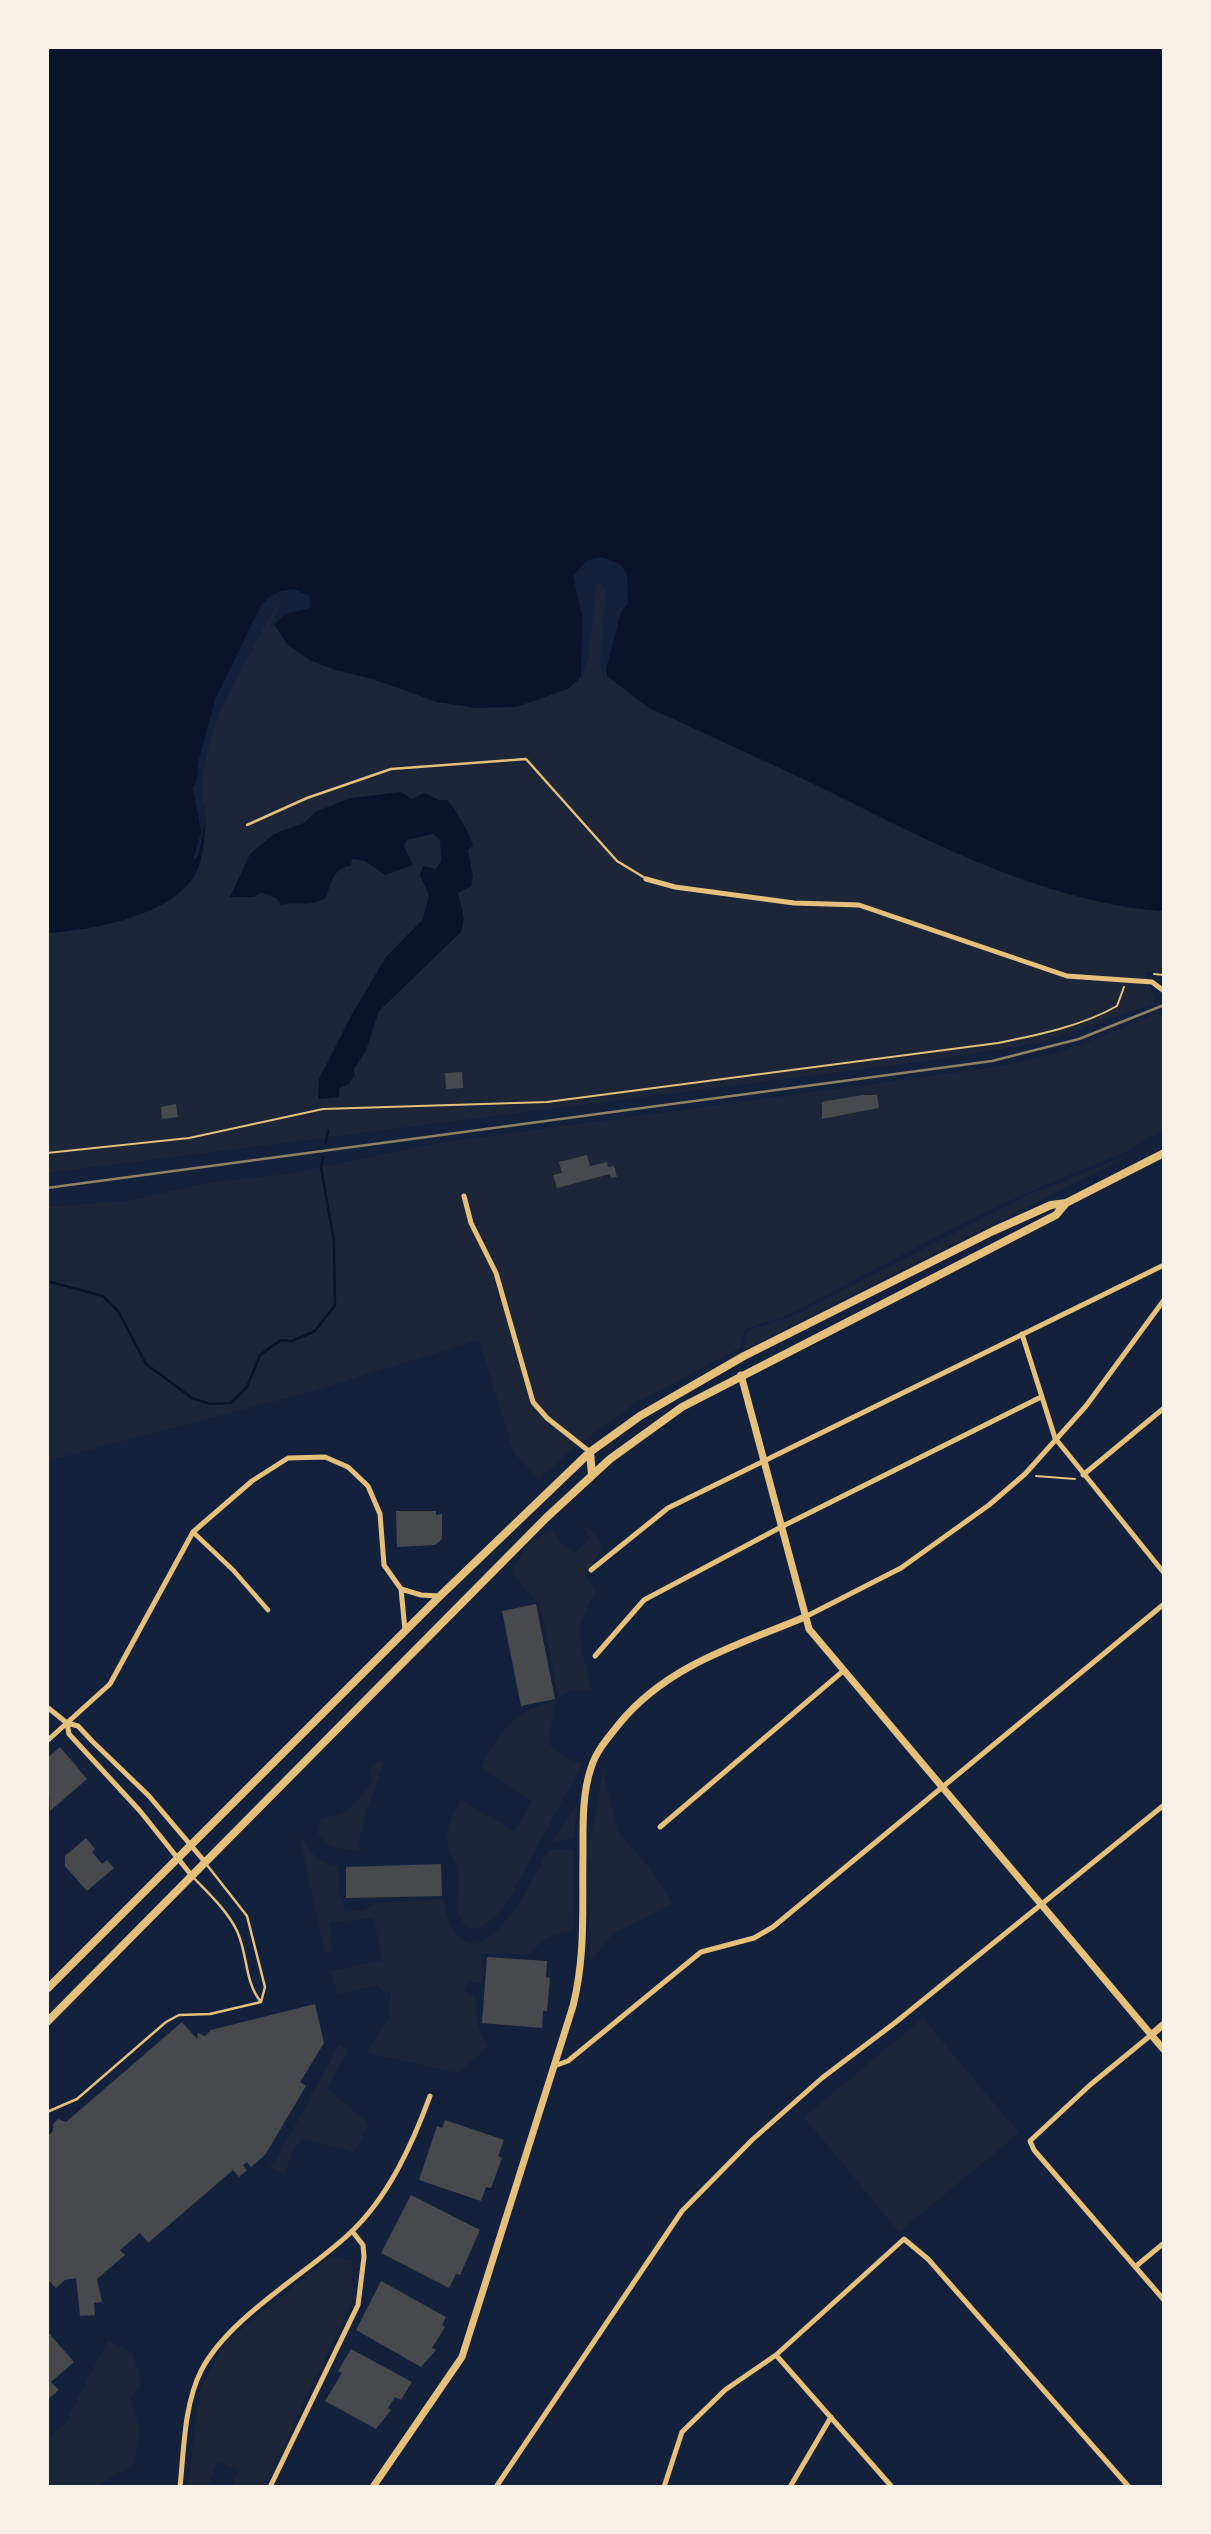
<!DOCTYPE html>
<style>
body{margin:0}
#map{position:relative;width:1211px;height:2534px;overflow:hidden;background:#14213d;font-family:"Space Grotesk",sans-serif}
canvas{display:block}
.frame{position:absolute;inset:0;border:49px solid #f6f1e7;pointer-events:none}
</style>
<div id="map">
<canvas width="1211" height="2534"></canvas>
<div class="frame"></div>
</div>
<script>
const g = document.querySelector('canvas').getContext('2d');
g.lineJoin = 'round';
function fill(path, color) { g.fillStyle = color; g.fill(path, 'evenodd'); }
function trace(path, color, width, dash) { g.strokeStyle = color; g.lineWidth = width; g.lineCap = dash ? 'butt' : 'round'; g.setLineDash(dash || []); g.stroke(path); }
const green = new Path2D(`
 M595,581L607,584L649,708L786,771L1124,908L1164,911V973L1145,972L1155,1003L1043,1042L942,1059L47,1173V933L145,911L186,888L194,878L201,859L204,836L205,815L199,790L216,712L266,613L284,600L333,669L397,687Z
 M1156,1013L1164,1020V1129L1132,1149L1031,1191L951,1229L790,1314L745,1329L740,1348L637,1402L576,1446L539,1479L514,1453L479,1340L309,1392L47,1461V1207L132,1200L206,1183L287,1174L439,1143L997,1067C1056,1056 1102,1038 1156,1013Z
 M1134,1153L745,1349L743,1346L747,1331L793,1316L1028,1195Z
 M581,1524L595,1532L602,1547L586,1577L595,1591L580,1624L581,1646L592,1691L571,1690L558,1697L543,1618L537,1603L512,1573C520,1554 532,1536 553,1531L562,1545L574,1553L590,1538Z
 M553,1702C556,1716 548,1729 549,1744L564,1757L582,1764L504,1908L484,1926L470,1929C447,1913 463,1890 457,1868C453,1857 447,1848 447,1836C448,1823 455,1811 461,1800L514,1831L532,1801L481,1768C498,1732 513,1711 553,1702Z
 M378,1761L384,1762L366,1813L358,1847L361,1851C344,1850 327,1848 318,1833L320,1820L347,1811L372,1784L371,1768Z
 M603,1770L618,1832L649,1867L672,1903L612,1935L590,1962L589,1847Z
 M577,1806L574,1838L552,1842L574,1808Z
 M299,1835C308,1849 318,1863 337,1866L340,1897L346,1912L364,1910L377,1903L444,1899C445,1913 449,1923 457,1934C487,1976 538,1869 549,1850L574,1849L573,1924L571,1931L545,1938L529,1954H482V1982H469L465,1991L475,1997L478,2027L487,2047L459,2073L367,2053L389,2018L391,1992L384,1993L377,1985L338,1994L331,1971L383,1960L373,1918L329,1923L333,1950L325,1954Z
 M923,2018L1019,2133L899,2232L804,2117Z
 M339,2045L348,2050L327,2088L369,2124L354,2153L303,2138L292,2152L285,2175L269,2166L276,2160Z
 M331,2256L353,2261L352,2302L264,2487H232L239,2469L218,2462L207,2487H187L201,2387L227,2341Z
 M108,2340L132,2353L142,2384L131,2398L139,2428L135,2463L96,2487H47V2438L65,2424Z`);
const water = new Path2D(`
 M47,47H1164V911C1043,902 930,842 824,789C766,761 708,735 649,708L607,676L603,657L607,584L595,581L590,637L580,678L568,689L516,707L476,708L437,702L373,679L333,669L309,660L287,644L273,623L295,600L270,607C245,656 215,704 204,758C202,768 200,780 199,790C198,798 204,808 205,816C206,829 204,846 201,859C189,914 95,930 47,933Z
 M401,792L412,799L424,793L439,800H447C455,808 472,837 473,846L468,850L473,876L471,886L458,893L464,918L461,932L379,1011L366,1051L354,1069L355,1075L349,1084L339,1088V1097L318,1099L319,1079L352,1014L386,957L423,919L429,895L420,875L423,866L436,869L441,861L440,840L433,834L407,840L404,846L413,865L385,875L365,861L352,859L351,866C334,866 330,885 326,898C304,908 301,901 281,905L276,898L261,892L254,897H230L250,854L274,834L304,823L315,812L351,798Z`);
const pier = new Path2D(`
 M601,557L620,564L627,574L628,603L621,612L604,676L600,662L606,589L601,584L596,585L589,656L581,682L582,615L573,576L587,561Z
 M294,589L309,596L310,608L285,614L272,627L270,625L281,604L273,610L219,713L204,761L201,795L206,808L203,836L197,858L193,860L201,832L193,788L197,781L198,763L215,700L260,607L268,598L280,591Z`);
const stream = new Path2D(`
 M326,1143L328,1130
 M47,1281L103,1296L118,1311L146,1364L192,1398L210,1404L231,1403L247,1387L260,1355L281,1340L292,1341L315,1331L335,1305L334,1241L321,1168L323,1157`);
const building = new Path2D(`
 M462,1072L463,1088L446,1089L445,1073Z
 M863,1095H877L879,1108L822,1119V1102Z
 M176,1104L178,1117L162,1119L161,1107Z
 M587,1155L590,1166L607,1162L608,1167L614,1166L617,1177L611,1178L610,1174L557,1188L553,1175L562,1173L559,1162Z
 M396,1511H436V1515L442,1514V1539L435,1545L397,1547Z
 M536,1604L555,1699L521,1706L502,1611Z
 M60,1747L87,1779L50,1811L47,1758Z
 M86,1838L95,1849L92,1852L102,1864L107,1860L114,1868L87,1891L65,1866V1856Z
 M441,1864L442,1896L346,1898V1867Z
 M487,1957L547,1961L546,1977L550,1978L547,2011H543L542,2028L482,2023Z
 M315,2004L324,2043L300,2082L306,2086L265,2155L251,2167L247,2162L243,2165L247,2170L239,2177L233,2170L148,2243L140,2233L120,2250L125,2255L97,2279L102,2302L94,2303L95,2315L80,2316L76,2278L65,2280L56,2288L49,2281L47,2283V2137L53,2131V2124L58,2119L66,2122L182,2022L197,2039L198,2033L205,2036L211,2030Z
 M445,2120L504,2140L498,2156L502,2158L491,2188L486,2187L481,2201L419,2180L437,2126L442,2128Z
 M411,2195L480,2230L460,2275L456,2274L449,2288L381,2253Z
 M381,2281L446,2317L442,2325L445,2327L432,2348L436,2350L421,2367L356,2330Z
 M47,2331L74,2362L51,2382L59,2390L47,2400Z
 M351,2349L412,2382L401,2400L395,2397L388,2408L391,2410L376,2429L325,2401L342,2373L338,2371Z`);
const path = new Path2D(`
 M1154,974L1164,975
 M47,1153L189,1138L323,1109L547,1102L998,1043C1038,1035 1082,1026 1117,1006L1124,987
 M1036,1476L1075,1479`);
const service = new Path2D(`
 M247,825L307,798L391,769L526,759L617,861L645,878
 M207,1865L247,1916L265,1987L261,2002
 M192,1876C208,1893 227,1910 237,1931C248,1954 244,1981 261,2002
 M47,2112L77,2099L166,2022L179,2015L210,2014L261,2002`);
const pedestrian = new Path2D(`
 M193,1532L233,1570L268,1610`);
const minor = new Path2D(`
 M646,879L675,887L794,903L859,905L1067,976L1152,982L1164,991
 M464,1196L471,1223L496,1273L533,1402L547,1418L590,1452
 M1022,1334L1055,1438L1164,1573
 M1083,1475L1164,1408
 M591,1570L668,1508L1164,1265
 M401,1589L421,1595L439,1596
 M805,1617L901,1568L989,1505L1025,1474L1086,1406L1164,1300
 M595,1656L644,1600L783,1526L1041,1397
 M47,1707L67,1723L78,1726L92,1741L149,1796L205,1862
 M67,1723L69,1734L140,1811L192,1876
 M47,1741L110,1684L193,1532L252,1481L288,1458L325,1457L348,1467L368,1486L380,1514L384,1565L401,1589L405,1630
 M660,1827L842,1672
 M1151,2035L1090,2085L1030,2141L1034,2150L1164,2300
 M554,2066L568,2061L701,1952L754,1938L773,1927L1164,1604
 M1135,2267L1164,2243
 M776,2355L892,2487
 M180,2487C184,2450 184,2405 201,2371C228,2318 305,2275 349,2234C388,2198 412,2145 430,2096
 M270,2487L358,2305L364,2257L363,2245L352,2231
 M496,2487L682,2211L752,2140L822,2078L896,2022L1164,1805
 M664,2487L682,2432L725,2390L776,2355L904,2239L928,2259L1129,2487
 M790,2487L831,2417`);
const tertiary = new Path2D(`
 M741,1375L809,1629L1164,2050
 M1151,2035L1164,2024
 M373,2487L462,2357L573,2006C586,1954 582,1905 583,1853C583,1826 582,1794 591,1768C596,1751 608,1738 619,1724C667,1665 738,1645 805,1617`);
const secondary = new Path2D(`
 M590,1452L592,1475
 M47,1989L440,1596L590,1452L640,1416L744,1356L993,1231L1051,1205L1066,1203L1164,1153
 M47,2022L546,1518L610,1459L682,1407L1056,1215L1066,1203`);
const rail = new Path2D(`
 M47,1188L992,1061L1079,1039L1164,1005`);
fill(green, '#1d2539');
fill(water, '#0b132b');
fill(pier, '#14213d');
trace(stream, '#0b132b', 2.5);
fill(building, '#48494c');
trace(path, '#e5c07b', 2);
trace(service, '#e5c07b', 2.5);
trace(pedestrian, '#e5c07b', 4.5);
trace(minor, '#e5c07b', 5);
trace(tertiary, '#e5c07b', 7);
trace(secondary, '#e5c07b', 8);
trace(rail, '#918062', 2.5);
</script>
